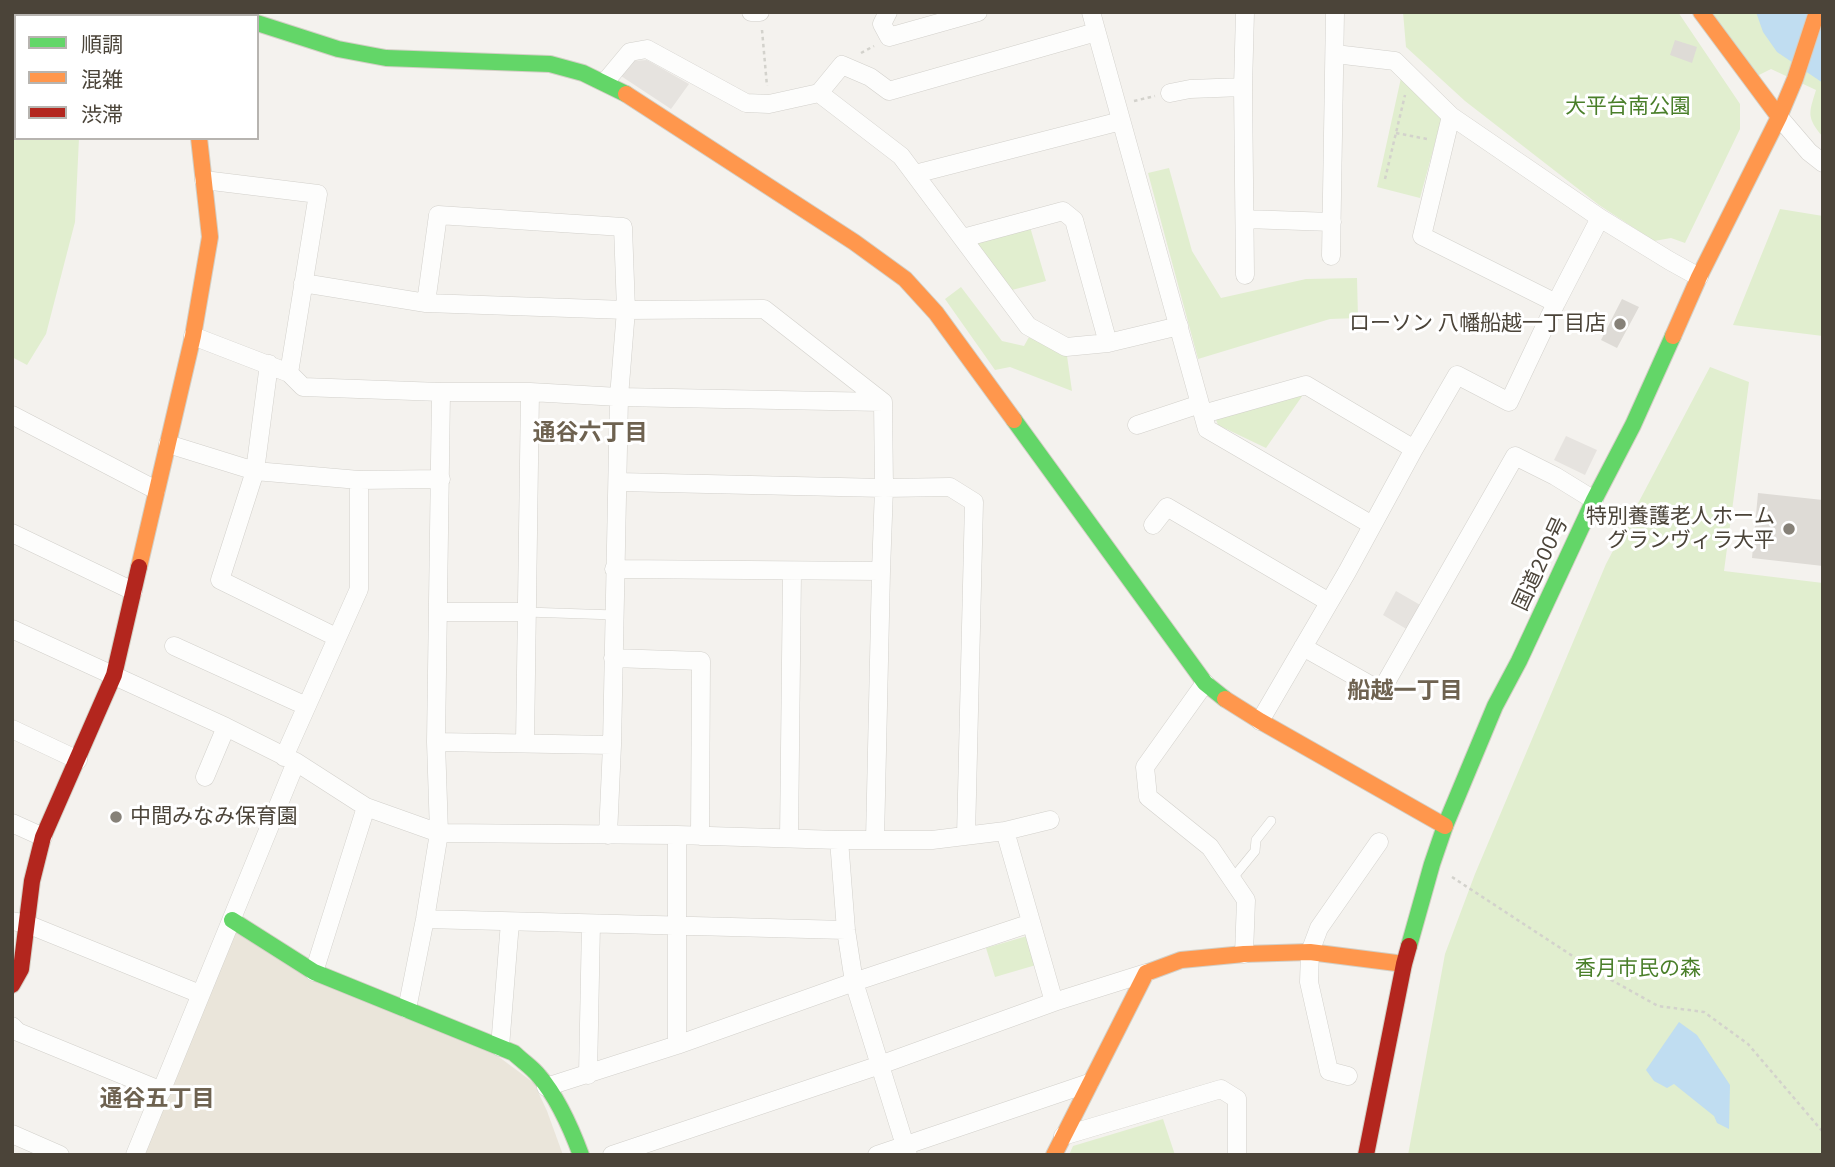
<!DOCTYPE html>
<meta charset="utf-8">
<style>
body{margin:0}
#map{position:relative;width:1835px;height:1167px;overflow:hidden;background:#f4f2ee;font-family:"IBM Plex Sans","Noto Sans JP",sans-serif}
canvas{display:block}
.frame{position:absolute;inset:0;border:14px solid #4b4439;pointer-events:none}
.legend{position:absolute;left:14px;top:14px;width:245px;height:126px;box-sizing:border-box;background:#fff;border:2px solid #b7b4b0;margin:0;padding:9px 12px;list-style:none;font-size:21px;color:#4b4439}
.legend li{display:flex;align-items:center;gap:14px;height:35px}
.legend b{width:35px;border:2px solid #b7b4b0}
</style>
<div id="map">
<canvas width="1835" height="1167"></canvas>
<div class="frame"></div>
<ul class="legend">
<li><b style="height:9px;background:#63d668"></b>順調</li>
<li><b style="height:9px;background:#ff974d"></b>混雑</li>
<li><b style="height:9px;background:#b3261e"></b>渋滞</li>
</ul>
</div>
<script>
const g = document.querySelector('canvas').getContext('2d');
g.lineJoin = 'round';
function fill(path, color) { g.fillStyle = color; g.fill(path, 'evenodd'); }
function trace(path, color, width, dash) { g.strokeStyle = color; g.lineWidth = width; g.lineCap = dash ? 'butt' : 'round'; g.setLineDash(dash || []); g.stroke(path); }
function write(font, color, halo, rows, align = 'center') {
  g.font = font + ' "IBM Plex Sans","Noto Sans JP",sans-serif'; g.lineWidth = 6; g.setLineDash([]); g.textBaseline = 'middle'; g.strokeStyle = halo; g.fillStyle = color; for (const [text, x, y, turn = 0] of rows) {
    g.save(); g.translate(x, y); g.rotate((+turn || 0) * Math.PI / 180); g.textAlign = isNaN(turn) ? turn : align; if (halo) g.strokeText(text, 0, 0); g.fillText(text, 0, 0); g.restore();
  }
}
const education = new Path2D(`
 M234,932L495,1054L534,1083L547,1111L563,1155H144Z`);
const green = new Path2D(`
 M1403,12H1678L1740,104V129L1685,243L1671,238L1654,241L1599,205L1465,101L1406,47Z
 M1710,12H1823V137C1806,117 1809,113 1816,90L1771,69L1757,76Z
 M1401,78L1442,117L1420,198L1377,187Z
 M12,94H16V138H79L75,222L46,334L27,365L12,357Z
 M1169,168L1192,251L1221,298L1306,279L1357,278L1358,318L1330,319L1198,359L1148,173Z
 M1780,209L1823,216V336L1733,325Z
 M1030,227L1046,281L1012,290L976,242Z
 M961,287L1002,341L1024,346L1029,337L1067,356L1072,391L1010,367L995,370L945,299Z
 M1710,367L1749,382L1724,571L1823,583V1155H1408L1445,954L1475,874L1606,564Z
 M1305,392L1266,448L1218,425L1215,417Z
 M1027,936L1036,965L995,977L986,948Z
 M1163,1119L1175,1155H1069L1073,1146Z`);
const parking = new Path2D(`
 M647,60L689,84L671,109L621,76L633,61Z
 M1566,436L1597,450L1585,475L1554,460Z
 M1396,591L1422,606L1408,630L1383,615Z`);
const water = new Path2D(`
 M1756,12H1823V83L1777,52L1763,32Z
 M1679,1022L1697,1035L1730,1085L1729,1129L1717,1123L1714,1116L1674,1084L1667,1088L1654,1081L1646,1070Z`);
const building = new Path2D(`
 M1675,40L1697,47L1692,63L1670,55Z
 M1622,299L1639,307L1617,348L1601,340Z
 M1758,493L1823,500V566L1752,558Z`);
const path = new Path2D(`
 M762,30L767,86
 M861,53L874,46
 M1134,101L1155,96
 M1396,133L1427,139
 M1385,179L1405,95
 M1452,877L1597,972L1658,1006L1704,1012L1748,1044L1823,1132`);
const lane = new Path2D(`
 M16,12L17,16
 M98,12V16
 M140,12V16
 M526,612L615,615
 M1232,879L1255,851L1256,840L1271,821`);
const street = new Path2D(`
 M751,12H760
 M888,12L882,24L889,37L978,12
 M1091,12L1207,429L1372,525
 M1245,12L1243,87L1245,275
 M1335,54L1395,61L1451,116L1600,218L1670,261L1699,277
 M605,82L630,52L647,49L746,103L769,104L819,93L901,156L1028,326L1066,347L1108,343L1179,326
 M819,93L842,65L870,77L889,91L1096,32
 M1170,93L1190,89L1243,87
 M1451,116L1422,236L1556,303
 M1779,117L1809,152L1823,163
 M915,174L1121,121
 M204,180L318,194L289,373
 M1245,219L1332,222
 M963,238L1063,211L1074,220L1108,343
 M1331,256L1335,12
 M303,283L426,303L626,310L764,309L883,402L884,488L881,571L875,840
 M426,303L438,215L623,227L626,310L619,397L612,745L608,835
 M193,336L289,373L303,387L441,392L436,742L439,833L425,919L407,1009
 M269,364L255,471L220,580L336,637
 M441,392H530L619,397L883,402
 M1203,414L1306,385L1414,449
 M12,415L156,490
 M1137,425L1200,404
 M168,444L255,471L359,480L441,479
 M618,482L884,488L950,487L974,502L966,836
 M1153,525L1167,507L1329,602
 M12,533L133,591
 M614,569L881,571
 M439,612H526
 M12,629L226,727L296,762L366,807L439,833L677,835L839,840H932L1005,831L1050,820
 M174,646L306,706
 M1303,647L1381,691L1515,456L1555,476L1594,500
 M613,658L701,661L700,836
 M1205,683L1145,767L1148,797L1210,847L1246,900L1244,954
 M1260,721L1347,572L1414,449L1457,375L1509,402L1556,303L1600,218
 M12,729L78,760
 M436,742L612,745
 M525,743L530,392
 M284,757L359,589V480
 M205,777L226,727
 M12,823L43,837
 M1005,831L1054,1002
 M677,835V1045
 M789,838L792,572
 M839,840L846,930L854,982L908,1155
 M425,919L846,930
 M12,921L27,924L200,994
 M314,972L366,807
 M12,1026L18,1032L162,1091
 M500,1047L510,922
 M588,1075L591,924
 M1348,1076L1329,1071L1309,982L1310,952L1319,928L1379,842
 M546,1087L677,1045L854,982L1031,923
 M12,1134L60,1155
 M1063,1136L1221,1089L1237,1099V1155
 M135,1155L296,762
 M612,1155L880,1065L1054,1002L1146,973
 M877,1155L1089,1083`);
const fast = new Path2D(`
 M257,23L338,49L386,58L550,64L583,73L626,94
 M1014,420L1205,683L1225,699
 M232,920L314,972L514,1053C522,1061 532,1067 539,1076C558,1098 571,1128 581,1155
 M1409,946L1432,864L1445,826L1495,706L1519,661L1594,500L1633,425L1673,336`);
const slow = new Path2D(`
 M1701,12L1779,117
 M183,16H222
 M12,38H16
 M626,94L854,242L905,279L936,313L1014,420
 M1673,336L1699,277L1779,117L1795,79L1817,12
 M139,567L193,336L210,237L199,138
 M1225,699L1260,721L1445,826
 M1054,1155L1146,973L1181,960L1244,954L1310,952L1404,964`);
const jam = new Path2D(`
 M12,985L21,969L32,881L43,837L114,675L139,567
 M1366,1155L1404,964L1409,946`);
const markers = [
 [1620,324,7,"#868178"],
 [1789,529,7,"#868178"],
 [116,817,7,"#868178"]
];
const parkNames = [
 ["大平台南公園",1628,107],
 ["香月市民の森",1638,969]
];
const poiNames = [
 ["ローソン 八幡船越一丁目店",1606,324],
 ["特別養護老人ホーム",1775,517],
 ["グランヴィラ大平",1775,541],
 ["中間みなみ保育園",130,817,"left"]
];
const streetNames = [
 ["国道200号",1541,564,-65]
];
const neighbourhoodNames = [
 ["通谷六丁目",590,433],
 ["船越一丁目",1405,691],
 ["通谷五丁目",157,1099]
];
fill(education, '#eae5da');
fill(green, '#e1eecf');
fill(parking, '#e6e3df');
fill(water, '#c0ddf1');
fill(building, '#dedbd6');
trace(lane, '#d2d0cb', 10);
trace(street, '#d2d0cb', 19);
trace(fast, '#d3cfc5', 18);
trace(slow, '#d3cfc5', 18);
trace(jam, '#d3cfc5', 18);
trace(path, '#d3d2cc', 2.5, [3.5, 3.5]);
trace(lane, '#fdfdfc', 9);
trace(street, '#fdfdfc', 18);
trace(fast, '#63d668', 16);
trace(slow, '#ff974d', 16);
trace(jam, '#b3261e', 16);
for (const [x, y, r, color] of markers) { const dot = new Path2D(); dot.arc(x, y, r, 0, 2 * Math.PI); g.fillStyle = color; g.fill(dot); trace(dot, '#fff', 2.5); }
write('21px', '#4a7f2a', '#fff', parkNames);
write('21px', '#4b4439', '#fff', poiNames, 'right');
write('21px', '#4b4439', '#fff', streetNames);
write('bold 23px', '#6e6250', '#fff', neighbourhoodNames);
</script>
